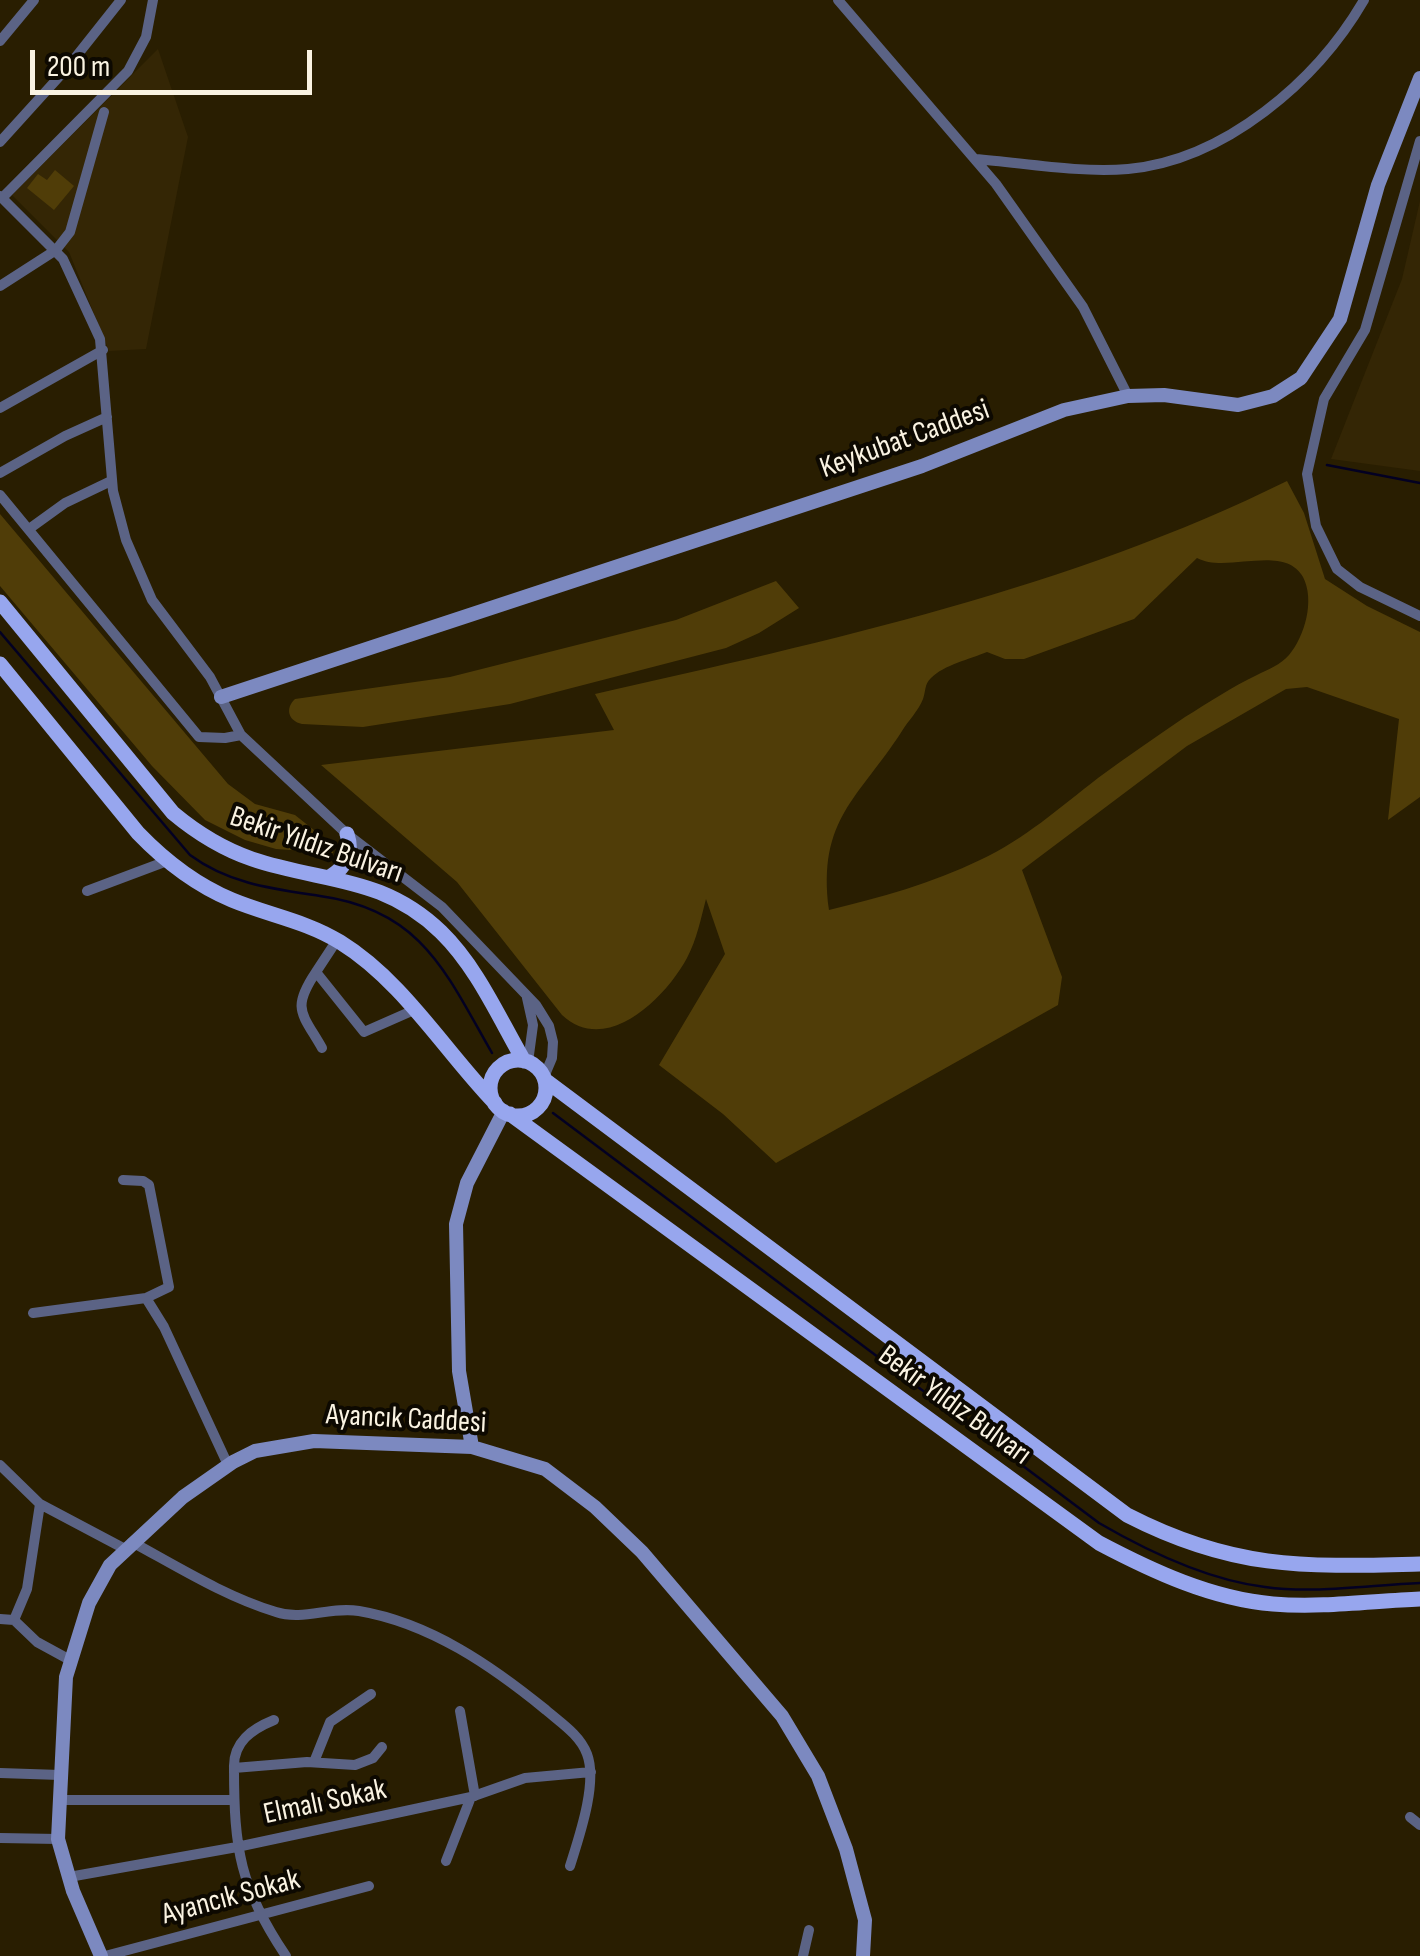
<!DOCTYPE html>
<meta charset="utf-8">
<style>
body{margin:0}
#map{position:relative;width:1420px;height:1956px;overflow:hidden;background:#291e01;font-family:"Sofia Sans Condensed",sans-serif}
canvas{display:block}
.scale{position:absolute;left:30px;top:50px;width:282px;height:45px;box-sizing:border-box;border:5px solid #faf3e2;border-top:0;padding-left:12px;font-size:30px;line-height:35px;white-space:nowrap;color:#faf3e2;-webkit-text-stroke:8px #0d0901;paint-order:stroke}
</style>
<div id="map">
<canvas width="1420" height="1956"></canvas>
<div class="scale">200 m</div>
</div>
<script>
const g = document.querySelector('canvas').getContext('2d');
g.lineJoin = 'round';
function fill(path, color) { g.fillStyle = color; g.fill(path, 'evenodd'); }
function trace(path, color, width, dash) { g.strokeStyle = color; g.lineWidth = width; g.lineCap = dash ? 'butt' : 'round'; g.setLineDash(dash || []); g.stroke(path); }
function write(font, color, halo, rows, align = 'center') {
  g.font = font + ' "Sofia Sans Condensed",sans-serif'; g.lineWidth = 8; g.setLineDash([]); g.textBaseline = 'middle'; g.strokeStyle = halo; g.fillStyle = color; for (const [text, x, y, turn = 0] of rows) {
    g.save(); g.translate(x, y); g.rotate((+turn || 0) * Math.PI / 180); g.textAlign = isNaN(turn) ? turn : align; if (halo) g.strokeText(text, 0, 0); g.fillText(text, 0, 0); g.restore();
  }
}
const built = new Path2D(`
 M158,49L188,137L146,349L109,351L69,252L12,195Z
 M1420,201V471L1331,459L1402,279Z`);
const green = new Path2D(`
 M55,170L74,186L54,210L27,188L38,174L47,180Z
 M1287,481L1304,513L1325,579L1367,606L1420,632V797L1388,820L1399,719L1307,687L1286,689L1187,746L1022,870L1062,977L1058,1005L776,1163L723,1114L659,1065L725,954L706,899C701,918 697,939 687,958C666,997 607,1057 562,1015L457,882L321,765L614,730L595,694C829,641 1071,588 1287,481ZM1197,558C1226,574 1284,543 1303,577C1315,600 1305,636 1289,655C1280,665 1269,669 1257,675C1233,686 1208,703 1185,717C1156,737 1126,757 1098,778C1059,808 1025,839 980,860C933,883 879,898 829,910C817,819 859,798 902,731C908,721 919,710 923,699C926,691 924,685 931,678C944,665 970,659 987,652L1005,659H1024L1134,619Z
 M0,514L228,784L255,804L295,815L334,846L333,853L276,849L245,840L205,820L152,766L0,586Z
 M776,581L799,608L759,633L726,648L510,704L363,727L302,724C288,721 285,708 295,699L450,677L676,620Z`);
const stream = new Path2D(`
 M1327,465L1420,483
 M0,632L190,855C229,884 274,889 320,896C422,910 446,973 492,1053
 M553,1113L1099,1523C1149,1552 1207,1580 1265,1587C1315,1594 1370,1585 1420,1583`);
const street = new Path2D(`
 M838,0L996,184L1083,307L1128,396
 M0,41L34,0
 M1420,141L1365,330L1324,399L1307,474L1316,526L1337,569L1360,587L1420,616
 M0,142L67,68L121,0
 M975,159C1025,163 1078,173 1128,169C1225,160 1317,81 1364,0
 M0,196L63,259L100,339L113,491L126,540L152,600L210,677L241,735L347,834L442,907L536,1005L549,1026L553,1042L552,1058L544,1077
 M2,198L128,71L146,37L153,0
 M0,286L56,250L70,232L104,112
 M0,408L103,350
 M0,473L65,436L107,417
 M0,495L199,737L225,738L241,735
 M29,529L65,503L111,481
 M87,891L167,861
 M337,940L316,972L364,1032L414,1010
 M316,972C291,1009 302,1013 322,1048
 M527,998L533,1025L528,1062
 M146,1298L164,1327L228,1465
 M33,1313L146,1298L169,1287L149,1185L143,1181L123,1180
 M0,1465L40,1504L125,1549
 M132,1542C178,1567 226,1597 276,1612C303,1621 331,1606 359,1611C430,1623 492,1666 546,1710C561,1723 580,1735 587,1754C598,1783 579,1837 570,1866
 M0,1619L14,1620L27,1589L40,1504
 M14,1620L37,1642L70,1660
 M460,1711L475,1796
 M314,1762L330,1722L371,1694
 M234,1768C233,1742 252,1729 274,1720
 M0,1773L60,1775
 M59,1800H234
 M1410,1817L1420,1825
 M0,1838L58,1839
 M446,1861L471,1797
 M69,1877L237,1847L471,1797L525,1778L591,1772
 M105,1956L369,1886
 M286,1956C240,1888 234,1849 234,1768L307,1762L355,1765L373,1758L382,1747
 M803,1956L809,1930`);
const secondary = new Path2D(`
 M221,697L922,466L1064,410L1128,396L1164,395L1238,405L1273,396L1301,378L1340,319L1378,185L1420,78
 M472,1447L459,1371L456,1224L467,1183L504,1111
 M101,1956L73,1891L58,1839L66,1677L89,1603L110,1565L183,1497L233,1462L255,1451L314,1441L472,1447L545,1469L595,1507L642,1552L782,1716L818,1776L846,1849L865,1920L863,1956`);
const primary = new Path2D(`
 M0,602L173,813C197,833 223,849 252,859C323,883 382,875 441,932C477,967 499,1018 524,1061
 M0,664L138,833C165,861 196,885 232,900C268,915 306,921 340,942C403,981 444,1050 495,1103
 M331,876C347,866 353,852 347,834
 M490 1088a28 28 0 1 1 56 0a28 28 0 1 1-56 0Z
 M545,1080L1127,1515C1234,1570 1304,1567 1420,1564
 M510,1114L1099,1543C1152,1571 1212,1599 1273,1604C1321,1608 1372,1601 1420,1599`);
const streetNames = [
 ["Keykubat Caddesi",905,440,-20],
 ["Bekir Yıldız Bulvarı",316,846,19],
 ["Bekir Yıldız Bulvarı",954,1406,36],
 ["Ayancık Caddesi",406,1420,3],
 ["Elmalı Sokak",325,1803,-12],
 ["Ayancık Sokak",231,1898,-15]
];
fill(built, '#342605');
fill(green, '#503d08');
trace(stream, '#030022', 2.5);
trace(street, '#5b6385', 10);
trace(secondary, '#7c89c0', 14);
trace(primary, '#97a6ee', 15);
write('30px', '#faf3e2', '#0d0901', streetNames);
</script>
